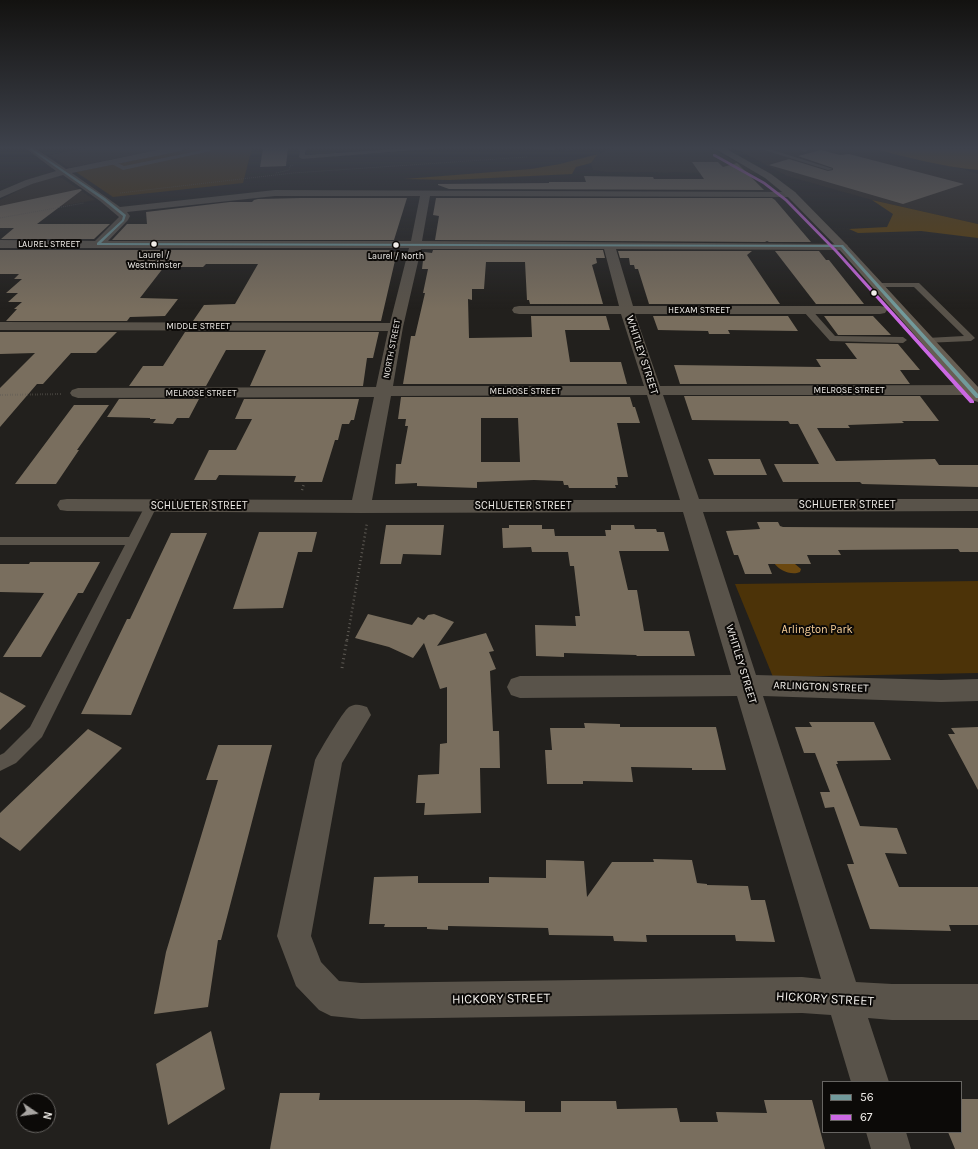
<!DOCTYPE html>
<style>
body{margin:0}
#map{position:relative;width:978px;height:1149px;overflow:hidden;background:#22201d;font-family:Karla,sans-serif}
canvas{display:block}
.legend{position:absolute;left:822px;top:1081px;width:140px;height:52px;box-sizing:border-box;background:#0c0a08;border:1px solid #676562;margin:0;padding:5px 7px;list-style:none;font-size:12px;color:#f0ede9}
.legend li{display:flex;align-items:center;gap:8px;height:20px}
.legend b{width:20px;border:1px solid #676562}
.north{position:absolute;left:16px;top:1093px;width:40px;height:40px;box-sizing:border-box;background:#0c0a08;border:1px solid #676562;border-radius:50%;rotate:103deg;font-size:11px;font-weight:700;line-height:16px;text-align:center;color:#f0ede9}
.north::after{content:'';display:block;margin:auto;width:14px;height:18px;background:#a8a5a2;clip-path:polygon(50% 0,100% 100%,50% 72%,0 100%)}
</style>
<div id="map">
<canvas width="978" height="1149"></canvas>
<ul class="legend">
<li><b style="height:5px;background:#729a9b"></b>56</li>
<li><b style="height:5px;background:#cb68e3"></b>67</li>
</ul>
<div class="north">N</div>
</div>
<script>
const g = document.querySelector('canvas').getContext('2d');
g.lineJoin = 'round';
function fill(path, color) { g.fillStyle = color; g.fill(path, 'evenodd'); }
function trace(path, color, width, dash) { g.strokeStyle = color; g.lineWidth = width; g.lineCap = dash ? 'butt' : 'round'; g.setLineDash(dash || []); g.stroke(path); }
function write(font, color, halo, rows, align = 'center') {
  g.font = font + ' Karla,sans-serif'; g.lineWidth = 4; g.setLineDash([]); g.textBaseline = 'middle'; g.strokeStyle = halo; g.fillStyle = color; for (const [text, x, y, turn = 0] of rows) {
    g.save(); g.translate(x, y); g.rotate((+turn || 0) * Math.PI / 180); g.textAlign = isNaN(turn) ? turn : align; if (halo) g.strokeText(text, 0, 0); g.fillText(text, 0, 0); g.restore();
  }
}
const built = new Path2D(`
 M86,148H168L69,168L49,155Z
 M613,148H711L757,173L606,172L593,170L591,163L598,154Z
 M734,148H869L963,169L978,174V224L872,200L787,176Z
 M54,177L62,178L95,200L0,217V200L31,184Z`);
const green = new Path2D(`
 M194,148H252L243,183L113,197L76,172Z
 M978,581V673L773,677L735,584Z`);
const forest = new Path2D(`
 M598,154L591,163L576,167L572,174L450,180L404,179L531,169L560,164Z
 M872,200L978,224V238L921,231L858,233L849,229L887,227L893,214Z`);
const water = new Path2D(`
 M869,148L978,149V170C941,167 905,156 869,148Z
 M774,563L795,564L801,569L800,572C791,576 779,570 774,563Z`);
const building = new Path2D(`
 M263,148H288L286,166L260,167Z
 M821,150L840,155L849,154L964,184L903,204L769,165L789,159L828,171L833,170V168L798,156Z
 M692,162H718L723,167L737,163L764,190L449,189L438,185V184L549,183V182H586L584,176L653,177L654,179H704Z
 M80,189L82,190L37,224H110L94,239H1L14,228H0V206Z
 M301,198H407L394,240H112L127,224H147L146,212L230,202H252L254,200L258,199Z
 M436,198H772L775,200L811,242H769L767,241L765,242L435,240L439,216L433,215Z
 M0,250H391L390,252H397L381,321H193L204,305L235,304L258,264H206L203,267H164L140,298L178,299L165,316L130,317L127,321H6L17,309H14L22,302H8L18,293H6L22,279H14L19,274H0Z
 M433,250H603L605,258H596L597,263L592,265L603,304H530L529,300H527L525,262H486L484,289H472V300L468,299L469,338L532,337L531,316H606L610,330H565L570,362H621L627,384H403L411,336H415L425,293H423L428,269H422L424,252L432,253Z
 M618,251H752L747,255L780,304H649L638,269H635L634,265H630L629,258H620Z
 M775,251H819L826,260H829L864,304H816Z
 M653,316H788L798,331L728,330L730,334H709L708,331L658,330Z
 M824,316H873L891,335H838Z
 M0,332H117L96,353H71L43,384H37L0,427V388L35,353L0,354Z
 M185,332H379L373,358H367L363,386H250L266,350H226L206,386H129L143,366H163Z
 M845,343L898,344L920,370H900L910,384H680L674,365L821,367L816,359H857Z
 M684,396H920L939,421H902L904,423L848,425L850,428H817L836,461L935,459L939,465H978V487L862,484L860,482H783L774,464H819L798,424H790L788,421L692,420Z
 M401,397H630L633,407H635L640,423H617L628,477H617L618,485H615L616,488H569L568,485H564L563,481L534,480L477,482V488L417,486V483L395,484L396,464H401L408,426H405L406,419H398ZM481,418H518L520,462H481Z
 M119,399H199L189,418H177L173,424L153,423L156,419H150V418L107,417Z
 M244,399H359L354,420H351L349,424H342L338,440H335L322,482H294L296,476L219,475L216,480H194L209,450H236L252,419H235Z
 M74,405H109L77,450H79L56,484H15Z
 M708,459H760L767,475H714Z
 M757,522H778L780,526L783,527L978,528V552H960L958,549L838,550L841,555H807L811,564H768L772,574H745L738,555H734L726,531L760,529Z
 M386,525H444L441,555L403,554L401,564H380Z
 M509,525H542V529H554L555,536H606L605,530H611V525H634L635,529H656L657,532H664L669,551H619L628,590H637L644,631H689L695,656H637L636,655L564,653V657L536,656L535,625L576,626L575,616H580L574,566H570L568,552H532L531,547L503,548L502,528H509Z
 M259,532H317L312,552H298L283,608L233,609Z
 M171,533H207L131,715L81,714L127,619H130Z
 M30,562H100L83,593H78L41,657H3L44,593L0,592V564H29Z
 M368,614L412,625L418,617L424,620L428,615L434,614L454,622L437,646L486,633L494,651L489,652L496,669L490,671L493,731H499L500,768H480L481,813L424,815L425,803H416L418,775L439,774L440,744L447,743V687L440,689L424,643L413,658L389,647L355,638Z
 M0,692L26,706L0,730Z
 M809,722H874L891,760L837,761L838,764H836L860,826L897,828L907,854L885,853L899,887H978V925H949L951,931L870,929L847,864H854L834,807L825,808L820,792H830L815,753H804L795,727H812Z
 M584,723L620,724V727H716L726,770H692V768L631,767L633,782L583,781V784H547L545,750H552L550,728H585Z
 M978,727V790L948,734H955L951,728Z
 M88,729L122,748L20,851L0,837V813Z
 M218,745H272L221,940H218L208,1007L154,1014L166,952L218,780H206Z
 M653,859L692,860L697,883L707,884V885L748,886L751,900H765L775,942L736,941L735,935H646L647,942L614,941L613,936L549,935L548,928L448,926V930L427,929V927H384L385,924H369L374,877L418,876V883H489V877L546,878V860L584,861L587,897L612,862H654Z
 M211,1031L225,1089L168,1125L156,1064Z
 M280,1093H320L319,1100H477L525,1101V1112H561V1101H616L617,1109L677,1108L680,1122H718L716,1112L767,1113L764,1100H812L825,1149H270Z
 M961,1099H978V1149H955L948,1132H961Z`);
const pathFar3 = new Path2D(`
 M565,151L576,148
 M276,173L289,170L290,166L293,165
 M120,193L293,173L527,157
 M0,218L84,203`);
const pathFar2 = new Path2D(`
 M0,395L61,394`);
const pathFar1 = new Path2D(`
 M302,490L304,484
 M347,640L367,523`);
const path = new Path2D(`
 M342,668L347,639`);
const service = new Path2D(`
 M201,148H207L211,151L123,170L108,162L113,161L124,166L203,150Z
 M300,148H306L305,155L412,148H441L302,159L299,157Z
 M531,148H556L554,150Z
 M758,148H766L833,169L828,170Z
 M795,148H804L808,150L805,152Z
 M874,283H919L975,338L971,341L924,343L923,341L924,339L927,338L964,336L914,287H877L873,285Z
 M804,308H810L835,336L903,337L907,340L903,343L830,341L804,312Z
 M151,502L155,503L157,506L42,737L16,763L0,771V755L4,753L30,727L125,545H0V537H129L145,506L147,503Z`);
const minor = new Path2D(`
 M25,148H35L66,169L167,148H185L181,151L72,173L120,207L275,190L795,192L796,194L791,197L430,196L422,241L846,244L848,246L846,248L842,250L616,249L633,306H880L885,307L887,310L885,313L880,314H635L660,386L972,385L978,387V393L972,395H663L699,499H978V511L703,512L756,675L941,680L978,679V701L941,702L763,696L856,982L892,984H978V1020H892L868,1018L889,1082H851L831,1015L802,1013L361,1019L331,1016L319,1010L296,986L277,936L315,760C319,752 343,711 349,707C356,703 361,705 367,707L371,715L342,763L311,936L321,962L339,981L361,983L802,977L821,979L737,696L520,698L511,695L507,687L511,679L520,676L731,675L683,512L361,513L67,511L60,510L57,505L60,500L67,499L352,500L374,397L78,398L72,396L70,393L72,390L78,388L376,387L388,331L0,330V322L390,323L409,248H0V240L95,241L119,217L100,201L63,175L32,184L0,198V191L26,180L56,171ZM275,196H420L411,241H108L128,220L130,216L127,212ZM421,249H604L619,306H519L514,307L512,310L514,313L519,314H621L644,386H393L403,327ZM647,395L680,500H372L391,396Z
 M866,1132H906L911,1149H871Z`);
const secondary = new Path2D(`
 M714,148H725L771,174L795,192L846,244L978,387V402L972,400L838,248L787,196L765,178Z`);
const bus1 = new Path2D(`
 M28,148H31L105,198L126,215L124,221L101,243L843,245L978,394V398H976L841,247L98,245H97V243L122,220L123,216L103,200Z`);
const bus2 = new Path2D(`
 M713,154H715L765,182L787,199L837,250L974,401V403H970L835,252L785,201L763,184L713,156Z`);
const markers = [
 [154,244,3.5,"#f0ede9"],
 [396,245,3.5,"#f0ede9"],
 [874,293,3.5,"#f0ede9"]
];
const farStreetnames = [
 ["LAUREL STREET",49,244],
 ["HEXAM STREET",699,310],
 ["MIDDLE STREET",198,326],
 ["NORTH STREET",392,349,-79],
 ["MELROSE STREET",849,390],
 ["MELROSE STREET",525,391],
 ["MELROSE STREET",201,393]
];
const farBusnames = [
 ["Laurel /",154,255],
 ["Westminster",154,265],
 ["Laurel / North",396,256]
];
const streetNames = [
 ["WHITLEY STREET",642,355,72],
 ["SCHLUETER STREET",847,505],
 ["SCHLUETER STREET",199,506],
 ["SCHLUETER STREET",523,506],
 ["WHITLEY STREET",741,664,73],
 ["ARLINGTON STREET",821,687,2]
];
const parkNames = [
 ["Arlington Park",817,630]
];
const nearStreetnames = [
 ["HICKORY STREET",501,999,-1],
 ["HICKORY STREET",825,999,3]
];
fill(built, '#2d261d');
fill(green, '#4c3308');
fill(forest, '#604006');
fill(water, '#6b4810');
fill(building, '#796e5e');
trace(pathFar3, '#5f5b55', 1, [0.5, 1.5]);
trace(pathFar2, '#5f5b55', 2, [0.5, 2]);
trace(pathFar1, '#5f5b55', 2.5, [1, 3]);
trace(path, '#5f5b55', 3, [1, 3.5]);
fill(service, '#59534a');
fill(minor, '#59534a');
fill(secondary, '#665e53');
fill(bus1, '#729a9b');
fill(bus2, '#cb68e3');
const sky = g.createLinearGradient(0, 0, 0, 309);
sky.addColorStop(0, '#131210');
sky.addColorStop(0.48, '#3e424c');
sky.addColorStop(1, '#3e424c00');
g.fillStyle = sky;
g.fillRect(0, 0, 978, 309);
for (const [x, y, r, color] of markers) { const dot = new Path2D(); dot.arc(x, y, r, 0, 2 * Math.PI); g.fillStyle = color; g.fill(dot); trace(dot, '#0c0a08', 1.5); }
write('9px', '#f0ede9', '#0c0a08', farStreetnames);
write('9px', '#f0ede9', '#0c0a08', farBusnames);
write('11px', '#f0ede9', '#0c0a08', streetNames);
write('11px', '#fbd29b', '#0c0a08', parkNames);
write('13px', '#f0ede9', '#0c0a08', nearStreetnames);
</script>
